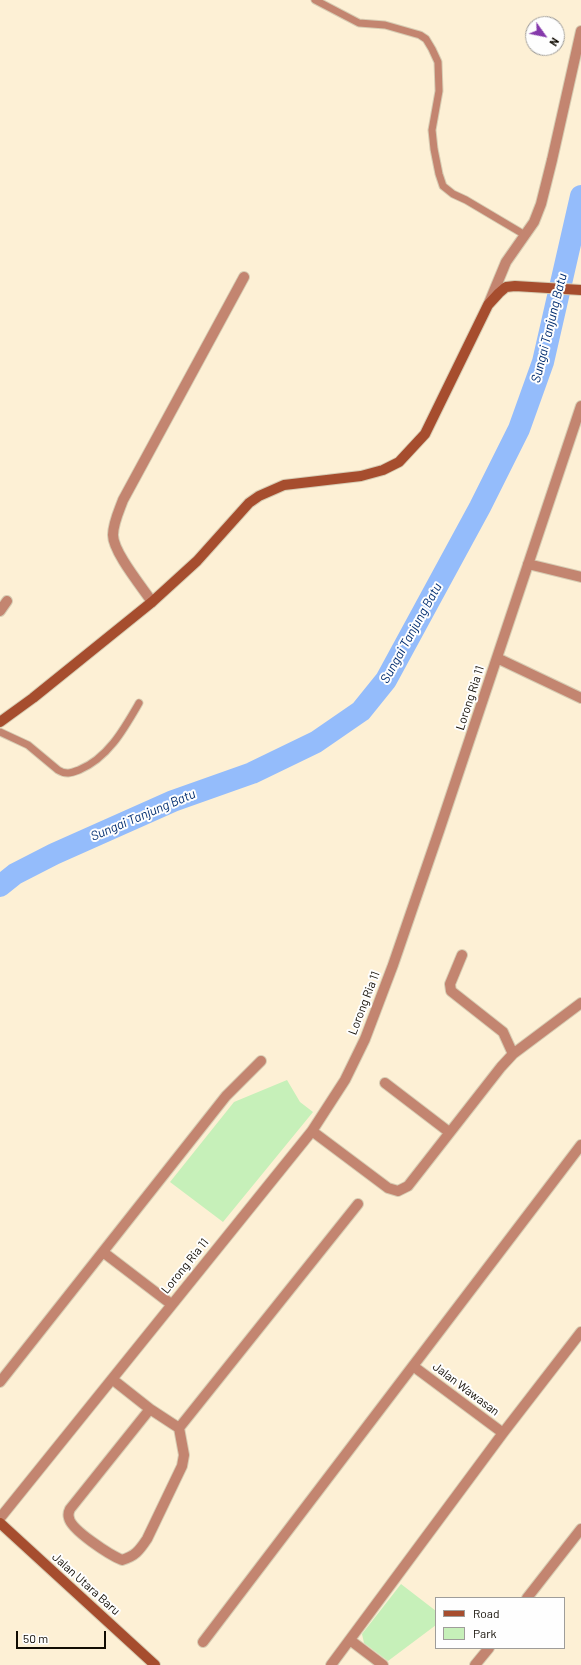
<!DOCTYPE html>
<style>
body{margin:0}
#map{position:relative;width:581px;height:1665px;overflow:hidden;background:#fdf0d5;font-family:Barlow,sans-serif}
canvas{display:block}
.legend{position:absolute;left:435px;top:1597px;width:130px;height:52px;box-sizing:border-box;background:#fefefe;border:1px solid #9f9d9a;margin:0;padding:5px 7px;list-style:none;font-size:12px;color:#110c03}
.legend li{display:flex;align-items:center;gap:8px;height:20px}
.legend b{width:20px;border:1px solid #9f9d9a}
.north{position:absolute;left:525px;top:16px;width:40px;height:40px;box-sizing:border-box;background:#fefefe;border:1px solid #9f9d9a;border-radius:50%;rotate:123deg;font-size:11px;font-weight:700;line-height:16px;text-align:center;color:#110c03}
.north::after{content:'';display:block;margin:auto;width:14px;height:18px;background:#8539ab;clip-path:polygon(50% 0,100% 100%,50% 72%,0 100%)}
.scale{position:absolute;left:16px;top:1631px;width:90px;height:18px;box-sizing:border-box;border:2px solid #110c03;border-top:0;padding-left:5px;font-size:12px;line-height:14px;white-space:nowrap;color:#110c03;-webkit-text-stroke:3px #fefefe;paint-order:stroke}
</style>
<div id="map">
<canvas width="581" height="1665"></canvas>
<ul class="legend">
<li><b style="height:5px;background:#a64d2e"></b>Road</li>
<li><b style="height:11px;background:#c6f0b9"></b>Park</li>
</ul>
<div class="north">N</div>
<div class="scale">50 m</div>
</div>
<script>
const g = document.querySelector('canvas').getContext('2d');
g.lineJoin = 'round';
function fill(path, color) { g.fillStyle = color; g.fill(path, 'evenodd'); }
function trace(path, color, width, dash) { g.strokeStyle = color; g.lineWidth = width; g.lineCap = dash ? 'butt' : 'round'; g.setLineDash(dash || []); g.stroke(path); }
function write(font, color, halo, rows, align = 'center') {
  g.font = font + ' Barlow,sans-serif'; g.lineWidth = 4; g.setLineDash([]); g.textBaseline = 'middle'; g.strokeStyle = halo; g.fillStyle = color; for (const [text, x, y, turn = 0] of rows) {
    g.save(); g.translate(x, y); g.rotate((+turn || 0) * Math.PI / 180); g.textAlign = isNaN(turn) ? turn : align; if (halo) g.strokeText(text, 0, 0); g.fillText(text, 0, 0); g.restore();
  }
}
const green = new Path2D(`
 M287,1080L300,1102L313,1112L223,1222L170,1182L234,1102Z
 M401,1584L436,1611V1625L388,1661L364,1643L362,1634Z`);
const river = new Path2D(`
 M0,886L15,874L54,854L173,801L252,773L316,742L361,711L386,680L480,507L519,429L543,362L581,196`);
const lane = new Path2D(`
 M315,0L359,23L385,25L420,35L426,39L432,49L438,62L439,91L432,130L434,149L439,174L443,186L453,194L466,200L525,235
 M0,732L28,745L58,770C66,775 71,773 79,770C108,758 124,729 139,703`);
const street = new Path2D(`
 M489,303L506,262L534,222L541,204L552,160L581,31
 M528,564L581,577
 M152,602C142,587 113,552 113,535C113,523 119,511 123,500L244,277
 M0,611L7,601
 M497,658L581,698
 M462,955L450,984L451,991L503,1032L513,1054
 M385,1083L449,1132
 M312,1131L388,1188L398,1191L408,1186L501,1067L513,1054L581,1003
 M103,1252L171,1304
 M413,1366L503,1433
 M112,1379L150,1409L179,1428L184,1455L182,1466L147,1539C139,1551 135,1556 122,1560C110,1555 71,1530 69,1518C68,1515 69,1511 70,1509L150,1409
 M0,1382L226,1096L261,1061
 M179,1428L358,1204
 M0,1518L312,1131L345,1080L365,1039L393,965L439,831L581,406
 M527,1598L581,1529
 M350,1640L383,1665
 M203,1642L581,1145
 M331,1665L503,1433L581,1332
 M475,1665L489,1648`);
const secondary = new Path2D(`
 M0,722L33,698L152,602L197,561L249,503L259,496L284,485L361,476L383,470L399,462L425,434L488,305L499,293L506,287L515,286L581,290
 M0,1523L155,1665`);
const streetNames = [
 ["Lorong Ria 11",470,698,-72],
 ["Lorong Ria 11",364,1003,-69],
 ["Lorong Ria 11",185,1266,-51],
 ["Jalan Wawasan",466,1389,37],
 ["Jalan Utara Baru",86,1584,42]
];
const waterNames = [
 ["Sungai Tanjung Batu",549,328,-76],
 ["Sungai Tanjung Batu",411,633,-61],
 ["Sungai Tanjung Batu",143,815,-23]
];
fill(green, '#c6f0b9');
trace(river, '#94bcfb', 22);
trace(lane, '#d7ccb3', 9);
trace(street, '#d7ccb3', 12);
trace(secondary, '#d7ccb3', 12);
trace(lane, '#c38570', 7);
trace(street, '#c38570', 10);
trace(secondary, '#a64d2e', 10);
write('12px', '#110c03', '#fefefe', streetNames);
write('italic 13px', '#002d70', '#fefefe', waterNames);
</script>
